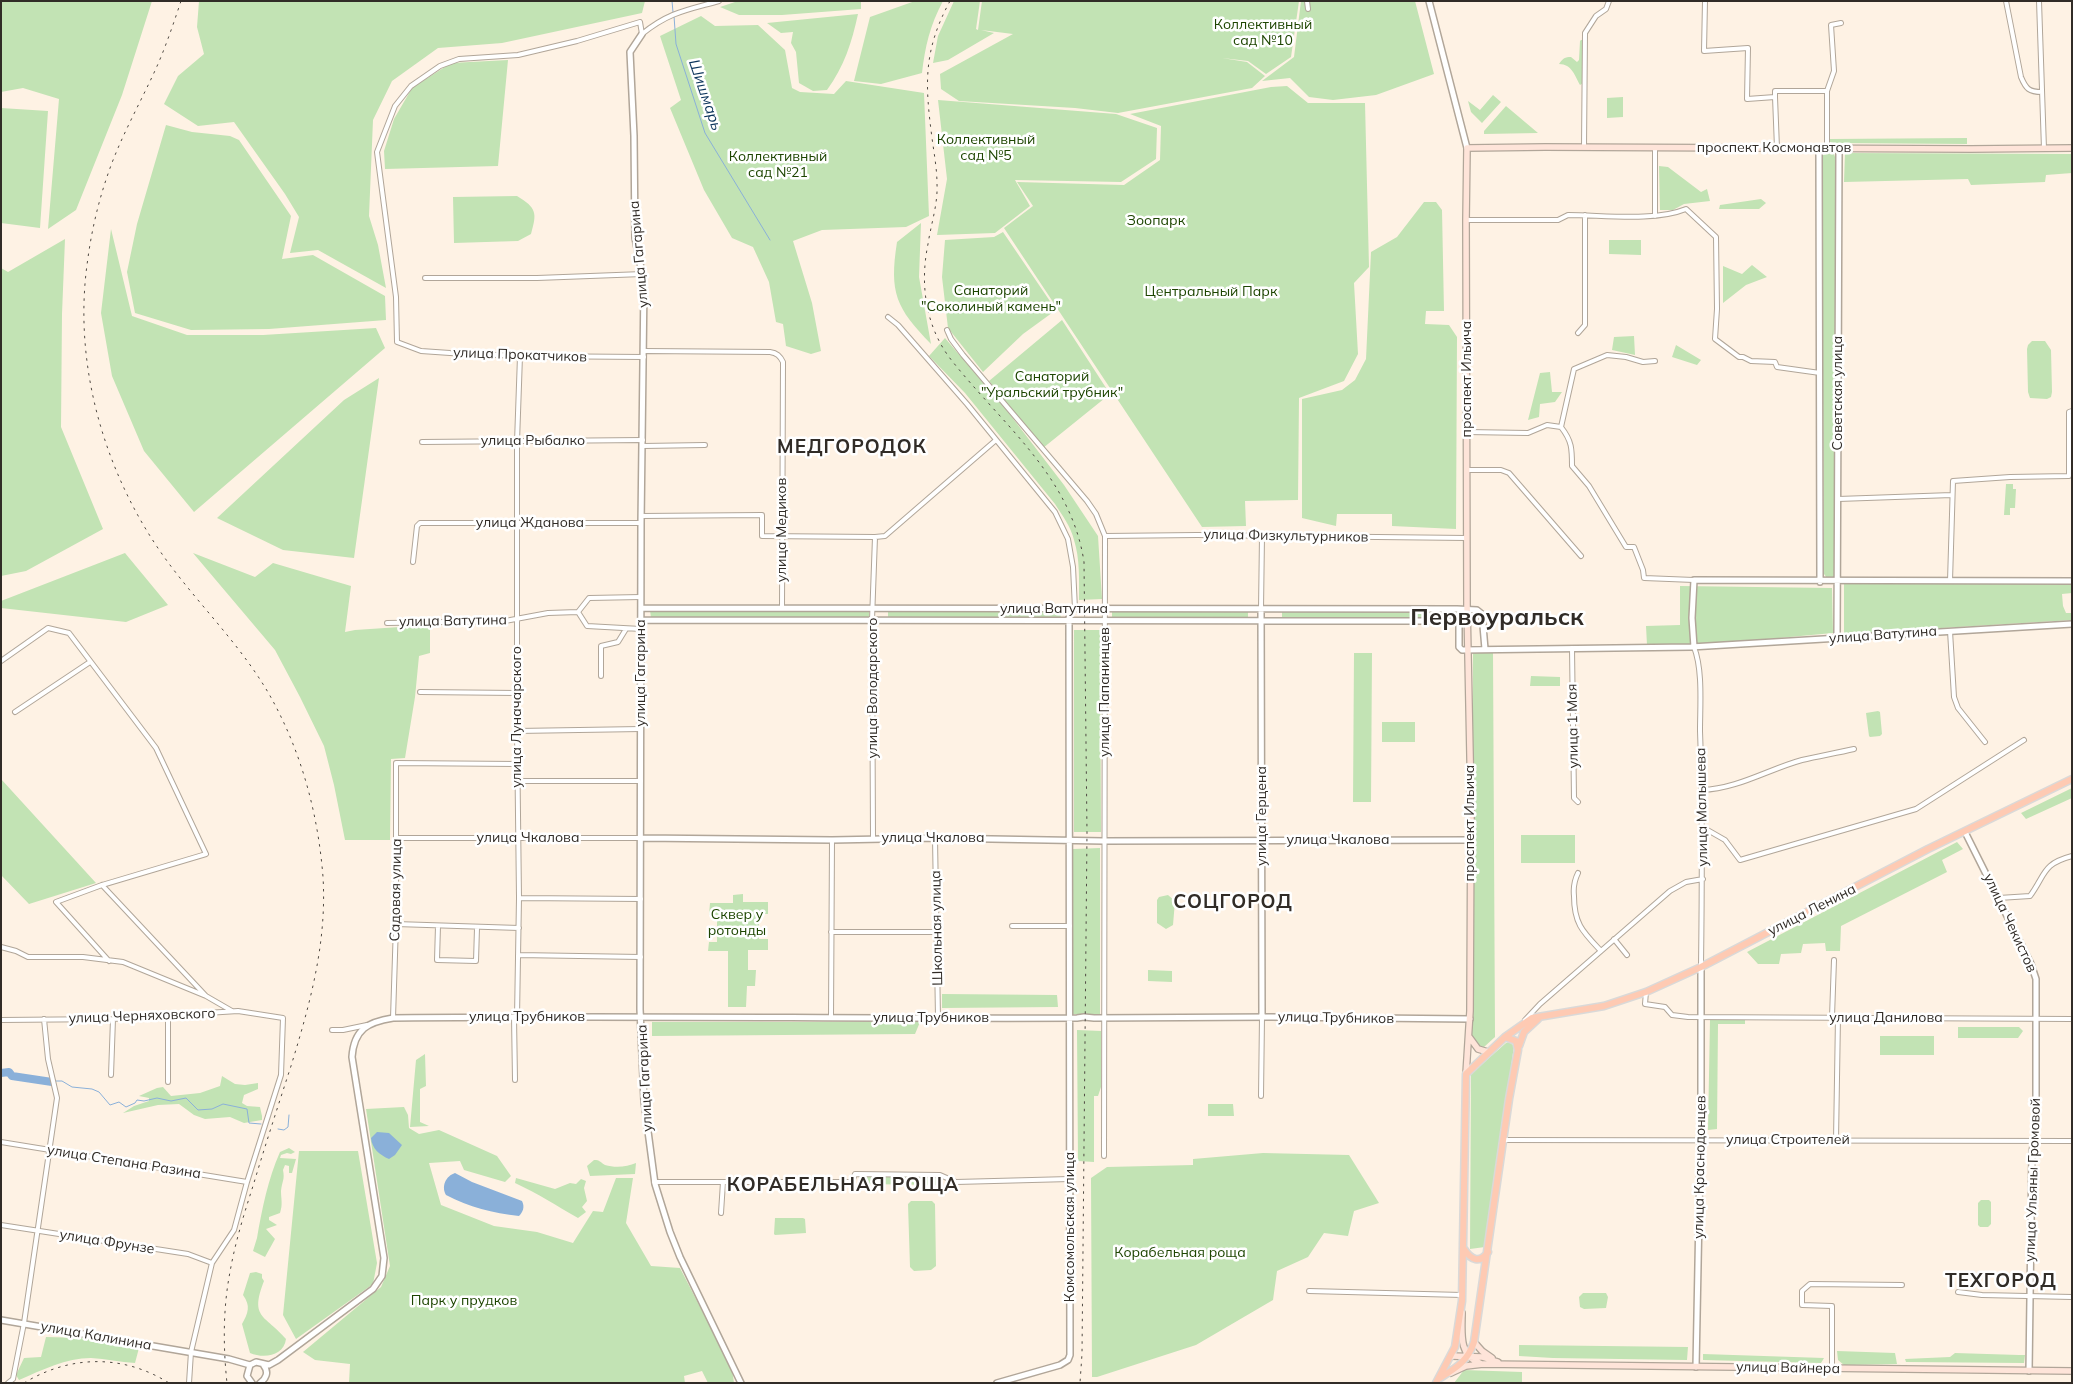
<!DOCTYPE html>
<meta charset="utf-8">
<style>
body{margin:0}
#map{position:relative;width:2073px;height:1384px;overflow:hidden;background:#fef2e4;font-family:Mulish,sans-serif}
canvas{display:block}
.frame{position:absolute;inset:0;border:2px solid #312c27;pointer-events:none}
</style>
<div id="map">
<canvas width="2073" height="1384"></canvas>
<div class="frame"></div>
</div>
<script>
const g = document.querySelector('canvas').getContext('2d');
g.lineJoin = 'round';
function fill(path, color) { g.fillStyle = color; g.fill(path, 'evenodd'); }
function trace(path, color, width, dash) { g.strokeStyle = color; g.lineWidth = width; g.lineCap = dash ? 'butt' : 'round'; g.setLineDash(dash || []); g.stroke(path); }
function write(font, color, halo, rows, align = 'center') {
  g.font = font + ' Mulish,sans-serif'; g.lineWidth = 5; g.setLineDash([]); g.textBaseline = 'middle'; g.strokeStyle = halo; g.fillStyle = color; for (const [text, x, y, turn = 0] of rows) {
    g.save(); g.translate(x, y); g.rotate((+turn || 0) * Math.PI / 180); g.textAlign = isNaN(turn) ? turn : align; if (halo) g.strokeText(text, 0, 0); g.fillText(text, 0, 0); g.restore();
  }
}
const green = new Path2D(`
 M1,1H152L122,95L76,210L48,229L59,99L23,88L1,92Z
 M199,1H645L642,13L502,43L438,48L392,81L373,120L369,216L378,245L386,288L318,250L290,253L299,217L285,194L234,122L198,126L164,104L178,76L204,54L197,27Z
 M738,1H861V9L782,15H739L720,7Z
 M915,1H943C930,25 925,47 922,73L881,84L854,81L870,17Z
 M954,1H980L976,29L978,30L982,1H1299L1291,57L1266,74L1248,61L1222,58L1247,62L1265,76L1252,88L1118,113L1075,108L959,101L941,89L940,74L1013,34L981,30L994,33L948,60L933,63L938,36Z
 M1301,1H1415L1434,74L1376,95L1333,100L1309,97L1290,78L1262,81L1294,57Z
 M858,14C852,42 844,67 827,90L813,91L799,83L796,52L791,43L793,32L781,33L767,23Z
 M701,16L715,26L758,25L785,50L792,88L800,92L834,94L846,81L924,93L929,216L906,227L822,230L793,241L812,303L821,351L811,354L786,346L783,324L776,322L769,282L753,247L732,238L704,190L670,108L681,100L660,36Z
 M1581,40H1583V83L1580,85C1575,76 1572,64 1559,64C1563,58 1565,57 1571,57L1577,62L1579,60L1580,41Z
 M508,60L498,166L385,169L384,151L394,119L412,88L451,63Z
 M1287,86L1308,103H1365L1369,267L1354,283L1358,354L1344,381L1299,398L1298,500L1245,501L1246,526L1202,527L1004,228L1033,206L1017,182L1124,185L1160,160L1161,126L1130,114L1271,87Z
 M1493,95L1501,102L1482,123L1471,112L1468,101L1480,110Z
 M1623,97V117L1607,118V98Z
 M938,100L1116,114L1157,128L1156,159L1121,182L1015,180L1030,206L995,233L937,235L947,179Z
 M1506,106L1538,133L1484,134V131Z
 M1,108L48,111L40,228L1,223Z
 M166,125L192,132L230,136L239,140L291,216L282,259L313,255L385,296L386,320L269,329L191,330L135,313L127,272L137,224Z
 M1967,138V144L1833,143L1830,142V139Z
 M1830,153L1834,154L1836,160L1835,578H1827L1824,574L1822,206L1823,155Z
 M1845,153L2072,154V173L2046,175L2045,182L1971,185L1968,179L1844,182Z
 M1659,166L1668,167L1701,192L1707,189L1710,201L1684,204L1673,210H1660Z
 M517,196C537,208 537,213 531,234L518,241L454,243L453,197Z
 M1761,199L1766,203L1759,209H1719L1720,205Z
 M1424,202H1436L1442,210L1444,311H1426L1425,324L1449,325L1457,337L1456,529L1392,526V514H1337L1336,526L1302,518V399L1342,390L1355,380L1366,359L1371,252L1397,237Z
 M921,223L919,277L931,344C896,308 889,293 897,242Z
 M111,229L132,316L187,335H263L376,328L385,348L194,512L144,451L112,376L101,313Z
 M1003,232L1056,310L1023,334L983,372L948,328L942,277L945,240L994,237Z
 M65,239L62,314L61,427L103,529L26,571L1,576V268L8,272Z
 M1609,240H1641V255L1609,254Z
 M1752,265L1767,277L1746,285L1723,303V266L1742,274Z
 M1062,320L1110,394L1043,448L989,381Z
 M1634,336L1635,355L1612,350L1614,337Z
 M945,338L1008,412L1064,485L1098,536L1102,599L1079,600C1079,580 1080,559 1074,540C1071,527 1062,515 1055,504L965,393L929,356Z
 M2032,341H2045L2051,350L2052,392L2051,397L2047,399L2030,398L2028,392L2027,349L2028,345Z
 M1676,345L1701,360L1697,365L1672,357Z
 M1550,372L1552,392H1562L1555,402L1540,404L1539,417L1528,420L1540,373Z
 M379,378L354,558L283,550L217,518L344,400Z
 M2006,484H2013V489H2016L2015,508H2010V515H2004Z
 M125,553L168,605L126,622L1,608V601Z
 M193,553L255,577L273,563L351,586L345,632L355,630L430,625V653L419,656L415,697L405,758L391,759L390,840H345L334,785L324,746L300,697L275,650Z
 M2056,583L2072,584V593L2062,594L2063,606L2066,613H2072V620L1844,634V584Z
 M1680,586L1832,588L1833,633L1703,645H1647L1646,626L1680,625Z
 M650,610L869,611V618H651Z
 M888,610L1060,611L1061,618L888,617Z
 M1282,610L1453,611V618L1282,619Z
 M1112,611H1248V618H1112Z
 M1074,630H1100L1101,832H1074Z
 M1473,652H1493L1495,1037L1484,1047L1479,1046L1472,1036Z
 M1354,653H1372L1371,802H1353Z
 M1531,676L1560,677V686H1530Z
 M1878,711L1880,712L1882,734L1880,736L1870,737L1869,736L1866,713Z
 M1382,722H1415V742H1382Z
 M1,779L96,883L29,904L1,875Z
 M2072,788V798L2026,819L2021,813Z
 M1521,835H1575V863H1521Z
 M1957,842L1963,849L1942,860L1947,872L1841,926L1840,951H1826L1825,943L1803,944L1801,953L1781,954L1779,964H1758L1747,952Z
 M1100,848V1014H1073V849Z
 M743,894V902H768V914H759V939H768V950H748V970H756L755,986H747L746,1007H728V951H708L709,942H717V915H709L710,903H733V895Z
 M1168,895L1175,901L1173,925L1166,929L1157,923V900L1159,897Z
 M1148,970L1172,971V982L1148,981Z
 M942,994L1057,995L1058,1007L942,1008Z
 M1745,1019V1024H1718L1717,1129L1708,1130L1710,1020Z
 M652,1022H920L915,1034L652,1036Z
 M1958,1027H2019L2023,1031L2018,1038H1958Z
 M1077,1030L1101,1031V1087L1098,1096H1094V1162L1078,1161Z
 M1880,1036H1934V1055H1880Z
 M1509,1042L1514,1046L1485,1247L1470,1249L1471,1074L1506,1043Z
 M425,1054L426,1086L420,1089V1122L429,1126L410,1127L416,1060Z
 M222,1076L235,1084L245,1085L258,1083V1089L244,1095L242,1103L247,1106L260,1107L262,1116V1120L244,1123L230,1117L205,1119L194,1115L179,1104L158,1105L123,1113L134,1106L149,1101V1098L139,1096L157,1088L163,1087L171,1096L200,1093L220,1086Z
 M1208,1104H1233L1234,1116H1208Z
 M404,1107L408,1115L409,1128L419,1134L439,1130L497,1156L511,1176L505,1182L464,1170L460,1161L429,1163L441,1205L494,1226L537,1232L573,1243L593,1211L603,1212L616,1178H633L626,1223L651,1266L680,1268L732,1369L734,1383H708L702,1371L684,1376L685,1383H349L350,1364L315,1360L303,1352L381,1287L390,1266L366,1109Z
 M289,1148L295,1152L291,1154L287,1153L281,1155L280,1158L296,1159L292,1173H289V1166L285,1165L283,1170C285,1180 282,1181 281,1191C281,1199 283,1204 280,1213L269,1217V1220L277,1225L266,1229L275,1239L265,1257L253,1251L257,1238C262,1209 268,1179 280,1152Z
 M299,1151H358L377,1263L373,1284L296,1339L283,1315Z
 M1263,1153L1349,1155L1379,1203L1354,1211L1348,1236L1324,1233L1308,1257L1277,1271L1273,1300L1196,1345L1097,1377H1092L1091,1178L1107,1167L1193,1165V1159Z
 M594,1160C600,1160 600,1162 605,1165C615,1168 627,1167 636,1163L635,1174L590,1176L587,1166Z
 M861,1176H938V1185L860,1184Z
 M516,1178L555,1189L570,1183L576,1184L581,1179L586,1181L584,1188L587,1201L582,1207L586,1212L578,1218C557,1206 537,1193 515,1183Z
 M1981,1200H1989L1991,1202V1224L1988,1227H1980L1978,1225V1203Z
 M911,1201H932L935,1204L936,1266L931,1270L914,1271L910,1267L908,1204Z
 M775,1218H803L805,1219L806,1233L775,1235L774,1234Z
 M256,1272L262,1274V1278L264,1281C249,1319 266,1315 286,1339C284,1356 264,1359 250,1353L242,1324C248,1313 251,1306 243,1295L250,1273Z
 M1583,1293H1606L1608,1297L1606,1308L1584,1309L1580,1307L1579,1297Z
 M46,1337L84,1338L139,1348L135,1363C120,1362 106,1359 91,1358C66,1358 42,1370 19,1380L16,1375L24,1358L41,1357Z
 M1519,1345L1688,1347L1687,1360L1553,1358L1519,1356Z
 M1837,1351L1895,1353L1897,1364L1844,1365L1838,1360Z
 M1955,1353L2019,1355H2025L2024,1363L1906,1362L1905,1359L1950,1357Z
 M1703,1354L1824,1358L1821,1363L1703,1360Z
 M1464,1370L1522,1372V1383H1454Z`);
const water = new Path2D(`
 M377,1132L389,1133L402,1145L395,1155L389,1159C380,1155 372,1149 371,1138Z
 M455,1173L472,1182L522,1201C525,1207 523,1212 519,1216C493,1213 469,1207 446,1195C441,1186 446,1176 455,1173Z`);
const stream = new Path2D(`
 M672,1L673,12
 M674,16L676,44L705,133L770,240
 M56,1081H62L72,1087L92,1089L99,1092L110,1105L119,1102L126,1107L135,1103L137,1100L144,1101L157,1098L171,1101L186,1098L198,1110L212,1109L223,1104L247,1109L249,1123L261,1124
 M278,1129L284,1130L288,1127L289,1115`);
const river = new Path2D(`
 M1,1073L9,1072L12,1076L52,1082`);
const minor = new Path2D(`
 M1307,1L1308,9
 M1705,1L1704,51L1748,48L1747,99L1775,97L1777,148
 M2006,1L2021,77C2026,89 2029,92 2042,92
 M2039,1L2044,149
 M1775,97V91H1827
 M1584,147L1585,33L1596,16L1606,9L1609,1
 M1655,147V216
 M1827,149V91L1834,71L1831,25L1841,23
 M1466,220H1558L1568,215C1603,215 1654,222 1686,209L1716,237L1717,309L1715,339L1739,357H1743L1751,361L1775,362L1777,367L1820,373
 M425,278H537L643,274
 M888,317L898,325L967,404L1055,512L1068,539L1073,567L1075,609
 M947,330L951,339L963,355L1087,501L1096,514L1105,536L1104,1156
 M1578,333L1585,325V215
 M644,351L770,352C777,353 780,356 783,362L782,608
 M644,357L520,356L450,353L421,351L397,342L396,297L377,152L395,106L411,86L440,66L459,59L518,55L577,41L640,22L642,34C669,12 687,10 719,1
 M1561,427L1574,369L1607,355L1626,357L1643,362L1655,361
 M1467,432L1528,433L1547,425L1561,427C1572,441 1572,449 1572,466L1589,486L1626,547H1634L1643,570L1644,578L1694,580
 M422,442L643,440
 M643,446L705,445
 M1467,470H1501L1509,473L1581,556
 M1838,499L1952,495
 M641,516L762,515V536L875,537L885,536L996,440
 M1105,536L1197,535L1467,538
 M413,562L417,526L420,523H641
 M1950,581L1953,481L2010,477L2069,476V412L2072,411
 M1261,609L1262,536
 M578,612L587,626L641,629
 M578,612L589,598L641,597
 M387,623L505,621L548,613L578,612
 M1950,631L1954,697L1958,708L1985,742
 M1694,647C1703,670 1700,706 1700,731C1703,810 1702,888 1701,967
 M1572,648L1574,798L1578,802
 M1,661L48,628L69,633L156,748L206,854L102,885L56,902L109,961
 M601,676V646L618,642L626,629
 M420,692L517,693
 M15,712L90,662
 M517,731L641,729
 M518,781H641
 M1702,790C1737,789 1769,769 1802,760C1819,756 1837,753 1854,749
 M1704,828L1725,840L1740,860L1916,809L2024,740
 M397,838H641
 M873,838L872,620L875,537
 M935,838L938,1018
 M1578,873C1574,881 1573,887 1574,896C1574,924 1583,932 1601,951
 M102,885L206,996L232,1011
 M519,898L641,899
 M1999,898L2030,896C2046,874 2042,864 2072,856
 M396,924L519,928
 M438,926L437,960L476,961L477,928
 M1012,926H1070
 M831,932H937
 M1614,939L1627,955
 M1,947L16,951L28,957H83L123,962L206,996
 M518,955L641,957
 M1646,992L1645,1004L1665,1007L1672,1015L1688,1017L2072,1019
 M514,1017L515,1080
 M517,1017L519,898L517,731V442L520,356
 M1832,1017L1834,960
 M393,1018L396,924V763L517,764
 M831,1018L832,840
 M1,1020L113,1019L238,1011L283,1018L281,1075L247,1182L234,1230L212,1263L191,1352L189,1383
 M1525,1020L1540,1004L1670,891L1686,882L1703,879
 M332,1030H343L367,1025
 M111,1075L113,1019
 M168,1082V1016
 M1261,1096L1262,1017
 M1505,1140L2072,1141
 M1836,1140L1838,1017
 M1,1142L247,1182
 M654,1182H852L855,1174L940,1175L956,1182L1070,1179
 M721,1213L723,1182
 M1,1225L188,1254L212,1263
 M1309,1291L1462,1295
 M1958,1292L1982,1295L2072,1297
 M1832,1369V1306L1802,1305V1291L1810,1284L1902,1285
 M8,1383L13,1379L24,1323L57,1098L48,1059L44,1019`);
const tertiary = new Path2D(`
 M1429,1L1467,148
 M642,34L630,52L634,136L635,238L644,283L641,523L640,1009L644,1101L655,1184L670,1232L680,1257L741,1383
 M1819,148L1820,582
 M641,608L1457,609L1477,610L1482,614L1485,649
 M1261,609L1262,1017
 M641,620L1467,621
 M1459,622V647L1462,650L1691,647L2072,624
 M1837,638L1839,149
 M1694,647L1692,618L1694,580L2072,581
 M1965,832L2031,964L2036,979V1130L2032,1152L2029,1371
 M641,838L832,840L935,838L1104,841L1470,840
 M1,1320L229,1359L250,1365
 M1696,1367L1701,1112V967
 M252,1383L247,1376L250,1365L256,1362L269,1365L278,1360L373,1289L382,1276L384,1258L352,1057C354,1029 368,1022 393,1018C621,1015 848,1019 1077,1018L1084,1017L1094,1018L1271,1017L1470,1019
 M260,1383C266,1379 269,1372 264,1366
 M997,1383L1060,1365L1068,1360L1070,1355L1069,618L1072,609`);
const secondary = new Path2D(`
 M1470,1038L1478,1049L1488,1052
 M1466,1074L1470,1011L1471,805L1467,605L1466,220L1467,148L1545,147L1971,149L2072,148
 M1462,1313C1462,1331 1458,1356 1480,1363
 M1474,1342L1482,1351L1492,1358
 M1451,1356L1482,1357L1498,1362
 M1451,1373L1466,1366L1483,1364L2072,1371`);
const primary = new Path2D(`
 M1519,1046L1524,1032L1538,1019
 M1464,1249C1471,1260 1480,1264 1488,1252
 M1440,1378C1456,1368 1468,1361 1474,1342L1509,1099L1518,1050L1516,1041L1505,1037
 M1436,1383L1455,1347L1462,1301L1466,1074L1505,1037L1532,1018L1604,1006L1646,992L1701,967L1928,849L2072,779`);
const rail = new Path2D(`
 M181,1C174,22 167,43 158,64C142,100 122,134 109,171C98,202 91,233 87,265C73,370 107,481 170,565C203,609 241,646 269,694C301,750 318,813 323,877C327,943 310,1004 291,1066C278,1106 265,1146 253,1186C244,1214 235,1243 230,1272C223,1308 223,1346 227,1383
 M950,1C923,51 925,84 932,138C934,153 937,169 937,184C938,204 931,224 928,244C920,283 925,324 949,357C1000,423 1071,475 1084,562L1087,833L1082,1354L1080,1383
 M24,1383C70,1355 123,1354 169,1383`);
const parkNames = [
 ["Коллективный",1263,25],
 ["сад №10",1263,41],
 ["Коллективный",986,140],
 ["сад №5",986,156],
 ["Коллективный",778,157],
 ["сад №21",778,173],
 ["Зоопарк",1156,221],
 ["Санаторий",991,291],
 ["\"Соколиный камень\"",991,307],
 ["Центральный Парк",1211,292],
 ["Санаторий",1052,377],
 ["\"Уральский трубник\"",1052,393],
 ["Сквер у",737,915],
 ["ротонды",737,931],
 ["Корабельная роща",1180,1253],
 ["Парк у прудков",464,1301]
];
const streetNames = [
 ["проспект Космонавтов",1774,148],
 ["улица Гагарина",639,254,-95],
 ["улица Прокатчиков",520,355,2],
 ["проспект Ильича",1467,379,-90],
 ["Советская улица",1838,393,-90],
 ["улица Рыбалко",533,441],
 ["улица Жданова",530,523],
 ["улица Медиков",782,530,-90],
 ["улица Физкультурников",1286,536,1],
 ["улица Ватутина",1054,609],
 ["улица Ватутина",453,621,-1],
 ["улица Ватутина",1883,635,-4],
 ["улица Гагарина",641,673,-90],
 ["улица Володарского",873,688,-90],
 ["улица Папанинцев",1105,692,-90],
 ["улица Луначарского",517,717,-90],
 ["улица 1 Мая",1573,726,-91],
 ["улица Малышева",1702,807,-91],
 ["улица Герцена",1262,816,-90],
 ["проспект Ильича",1470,823,-90],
 ["улица Чкалова",528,838],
 ["улица Чкалова",933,838],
 ["улица Чкалова",1338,840],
 ["Садовая улица",396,890,-89],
 ["улица Ленина",1812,910,-27],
 ["улица Чекистов",2010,923,65],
 ["Школьная улица",937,928,-91],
 ["улица Черняховского",142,1016,-2],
 ["улица Трубников",527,1017],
 ["улица Трубников",931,1018],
 ["улица Трубников",1336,1018,1],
 ["улица Данилова",1886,1018],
 ["улица Гагарина",645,1078,-93],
 ["улица Строителей",1788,1140],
 ["улица Степана Разина",124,1162,9],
 ["улица Краснодонцев",1700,1167,-89],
 ["улица Ульяны Громовой",2033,1180,-88],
 ["Комсомольская улица",1070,1227,-90],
 ["улица Фрунзе",107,1242,9],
 ["улица Калинина",96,1336,10],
 ["улица Вайнера",1788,1368,1]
];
const waterNames = [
 ["Шишмарь",705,95,71]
];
const districtNames = [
 ["МЕДГОРОДОК",852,447],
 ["СОЦГОРОД",1233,902],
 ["КОРАБЕЛЬНАЯ РОЩА",843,1185],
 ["ТЕХГОРОД",2001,1281]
];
const townNames = [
 ["Первоуральск",1497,618]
];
fill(green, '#c2e3b4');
fill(water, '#8ab0d9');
trace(stream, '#8ab0d9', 1);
trace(river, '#8ab0d9', 8);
trace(minor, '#b1a699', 6);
trace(tertiary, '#b1a699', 8);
trace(secondary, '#b1a699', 8);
trace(primary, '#dad9d8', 9);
trace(minor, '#fff', 4);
trace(tertiary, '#fff', 5);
trace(secondary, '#fee4d9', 5.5);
trace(primary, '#fecab3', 6);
trace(rail, '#4f4942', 1, [2.5, 5]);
write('14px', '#1d4501', '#fff', parkNames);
write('14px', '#312c27', '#fff', streetNames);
write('italic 15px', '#0b345b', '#fff', waterNames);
g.letterSpacing = '1px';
write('bold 19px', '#312c27', '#fff', districtNames);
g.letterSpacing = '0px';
write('bold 24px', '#312c27', '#fff', townNames);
</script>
